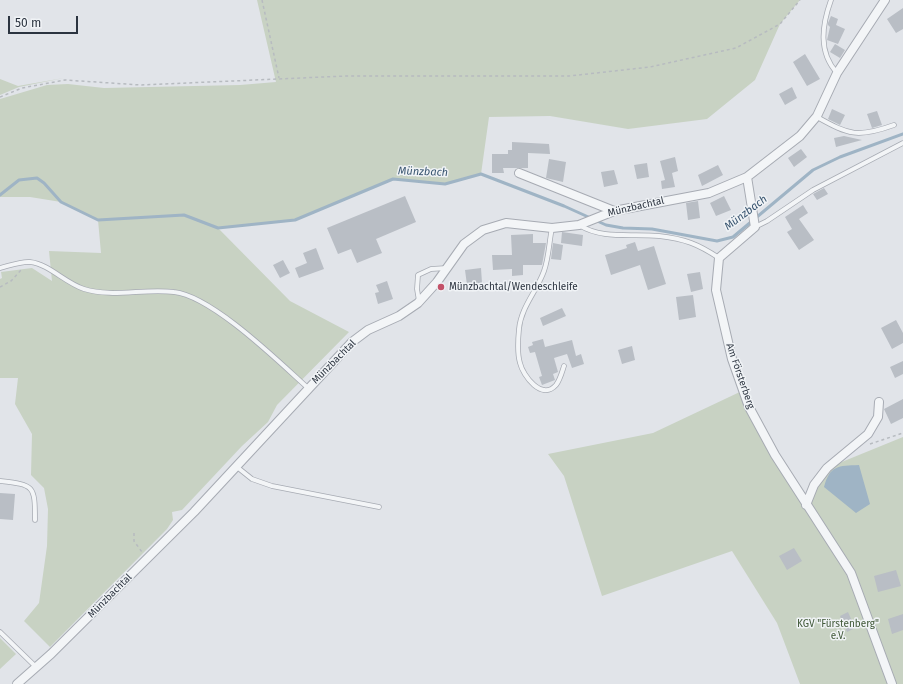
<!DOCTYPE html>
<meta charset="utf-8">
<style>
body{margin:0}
#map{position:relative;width:903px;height:684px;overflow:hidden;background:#e1e4e9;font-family:"Fira Sans",sans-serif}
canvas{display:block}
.scale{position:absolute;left:8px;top:16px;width:70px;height:18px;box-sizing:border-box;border:2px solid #2b333f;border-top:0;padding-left:5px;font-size:12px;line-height:14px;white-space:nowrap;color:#2b333f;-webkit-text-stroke:3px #f0f3f6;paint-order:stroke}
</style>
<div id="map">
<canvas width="903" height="684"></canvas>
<div class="scale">50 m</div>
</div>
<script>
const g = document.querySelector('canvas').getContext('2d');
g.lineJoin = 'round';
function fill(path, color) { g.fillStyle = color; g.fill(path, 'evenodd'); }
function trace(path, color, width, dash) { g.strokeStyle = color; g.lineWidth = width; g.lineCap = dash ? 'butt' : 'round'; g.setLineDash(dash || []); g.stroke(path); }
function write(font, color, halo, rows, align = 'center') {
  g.font = font + ' "Fira Sans",sans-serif'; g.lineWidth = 3; g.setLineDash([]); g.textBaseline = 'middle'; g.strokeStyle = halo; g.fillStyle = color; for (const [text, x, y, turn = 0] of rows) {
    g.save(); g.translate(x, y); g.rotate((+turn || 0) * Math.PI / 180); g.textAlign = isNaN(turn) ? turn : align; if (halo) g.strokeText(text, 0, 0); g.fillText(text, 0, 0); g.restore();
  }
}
const green = new Path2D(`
 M257,0H800L780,24L755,80L707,119L628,129L550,116L489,117L481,174L445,184L393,179L295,220L218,228L290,301L349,332L277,405L268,422L242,446L182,510L172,512L173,520L167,529L50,647L24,621L39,603L47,546L48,509L44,488L31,475L32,434L15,404L18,378H0V279L2,278L1,272L32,268L52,281L49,251L101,253L98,220L61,202L30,197H0V99L47,85L68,84L104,88L240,85L276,82Z
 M64,78L19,87L0,95V79L18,86Z
 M744,390L750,407L804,499L827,468L903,437V684H800L777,623L732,551L602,596L564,476L548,454L653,433Z
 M0,638L16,654L0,669Z`);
const water = new Path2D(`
 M859,465L870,504L856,513L824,487C830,465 838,466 859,465Z`);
const stream = new Path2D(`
 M0,195L19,180L37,178L44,183L61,202L98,220L184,215L218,228L295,220L393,179L445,184L481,174L564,206L606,225L623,228L652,229L717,241L733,237L813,170L840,157L903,134`);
const building = new Path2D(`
 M903,8V29L896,33L887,19Z
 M831,16L838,19L836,25L845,29L838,44L827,40L830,27L828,25V23Z
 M835,44L845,50L840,58L830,52Z
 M805,54L820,79L807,86L793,62Z
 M792,87L797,98L785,105L779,94Z
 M832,109L845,115L840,125L828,119Z
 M877,111L882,125L872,128L867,114Z
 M844,136L862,140L836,147L834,138Z
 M512,142L549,144L550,154L528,153V168H503L504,173H492V154H508V150H512Z
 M801,149L807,157L794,167L788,158Z
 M675,157L678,171L672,173L675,187L662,189L661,181L665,180L660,161Z
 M549,159L566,162L563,182L546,178Z
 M647,163L649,177L637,179L634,165Z
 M718,165L723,175L702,186L698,175Z
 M614,170L618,184L604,187L601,172Z
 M824,188L828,194L817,200L813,194Z
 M405,196L416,222L376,239L382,253L357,263L351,249L338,254L327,228Z
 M724,196L731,210L716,216L710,203Z
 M698,201L700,218L688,220L686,203Z
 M803,205L808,213L799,219L814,240L799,250L787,232L792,229L785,217Z
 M562,232L583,235L582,246L561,243Z
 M533,234V243H546L542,265H523V275L512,276V269L493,270L492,255H512L511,235Z
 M635,242L638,251L654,246L666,284L648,290L640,265L611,275L605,255L627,248L626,245Z
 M553,243L563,245L561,260L551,259Z
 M316,248L324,269L299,278L295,268L307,263L303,253Z
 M283,260L290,273L280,278L273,265Z
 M481,268L482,283L467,285L465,270Z
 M700,272L703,289L691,292L687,274Z
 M387,281L393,299L378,304L375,293L379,292L376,285Z
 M693,295L696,317L679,320L676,297Z
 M562,308L566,316L543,326L540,318Z
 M896,320L903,333V343L892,349L881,328Z
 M543,339L545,347L572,340L576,356L581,354L584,364L572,368L567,354L554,358L558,372L553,374L555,380L542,385L539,377L542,376L535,352L530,353L528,347L533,345L532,342Z
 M632,346L635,360L622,364L618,350Z
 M903,361V374L895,378L890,367Z
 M903,399V418L891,424L884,409Z
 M0,493L15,494L13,520L0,519Z
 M794,548L802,561L787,570L779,556Z
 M896,570L901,586L878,592L874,576Z
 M848,612L855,628L847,632L840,616Z
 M903,614V630L892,634L888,619Z`);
const path = new Path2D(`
 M262,0L279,78
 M0,97L22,88L65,80L141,85L346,76H569L650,67L736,48L780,24L800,0
 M0,287L11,281L22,269
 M870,444L903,433
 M134,533V541L142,552`);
const lane = new Path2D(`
 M831,0C822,25 818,52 837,73
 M817,117C849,135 858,138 894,125
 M579,225C603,240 632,233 659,236C685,239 698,244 719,258
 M755,227L767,221L813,190L903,143
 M552,228C549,242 549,257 544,271C537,291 521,307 519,329C518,339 517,353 520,363C523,376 542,401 556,385C560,380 562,372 564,366
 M0,268C9,266 21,261 30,262C49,264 65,283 84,289C112,298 145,288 174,292C212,296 279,362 308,388
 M419,301L417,289L418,275L431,269L447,268
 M237,467L252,479L272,486L379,507
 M0,481C34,485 35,485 35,520
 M0,632L36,667`);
const street = new Path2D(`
 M519,173L614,211
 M747,177L755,227L719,258L716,290L732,359L749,407L775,455L851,573L892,684
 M806,505L814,485L827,468L868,434L878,417L879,402
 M17,684L51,654L194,512L352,342L368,330L399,316L418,303L437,282L464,244L483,230L506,223L552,228L579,225L614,211L709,193L747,177L800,136L817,116L837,73L885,0`);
const markers = [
 [441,287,4,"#c35168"]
];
const streetNames = [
 ["Münzbachtal",636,207,-13],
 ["Münzbachtal",334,362,-45],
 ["Am Försterberg",740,376,71],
 ["Münzbachtal",110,596,-45]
];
const poiNames = [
 ["Münzbachtal/Wendeschleife",449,287]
];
const parkNames = [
 ["KGV \"Fürstenberg\"",838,624],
 ["e.V.",838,636]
];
const waterNames = [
 ["Münzbach",423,172,2],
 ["Münzbach",746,213,-37]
];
fill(green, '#c8d2c3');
fill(water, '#9fb4c5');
trace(stream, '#9fb4c5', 3);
fill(building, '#b9bec5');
trace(lane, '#a7abb3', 5.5);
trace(street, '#a7abb3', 10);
trace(path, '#b7bbc0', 1.5, [3, 3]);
trace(lane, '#f3f5f7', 4);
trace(street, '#f3f5f7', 8);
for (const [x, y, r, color] of markers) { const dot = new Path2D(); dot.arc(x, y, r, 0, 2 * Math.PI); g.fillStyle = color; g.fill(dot); trace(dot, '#f0f3f6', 1.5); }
write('10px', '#2b333f', '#f0f3f6', streetNames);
write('10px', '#2b333f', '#f0f3f6', poiNames, 'left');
write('10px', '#415939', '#f0f3f6', parkNames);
write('italic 11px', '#38546f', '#f0f3f6', waterNames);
</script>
